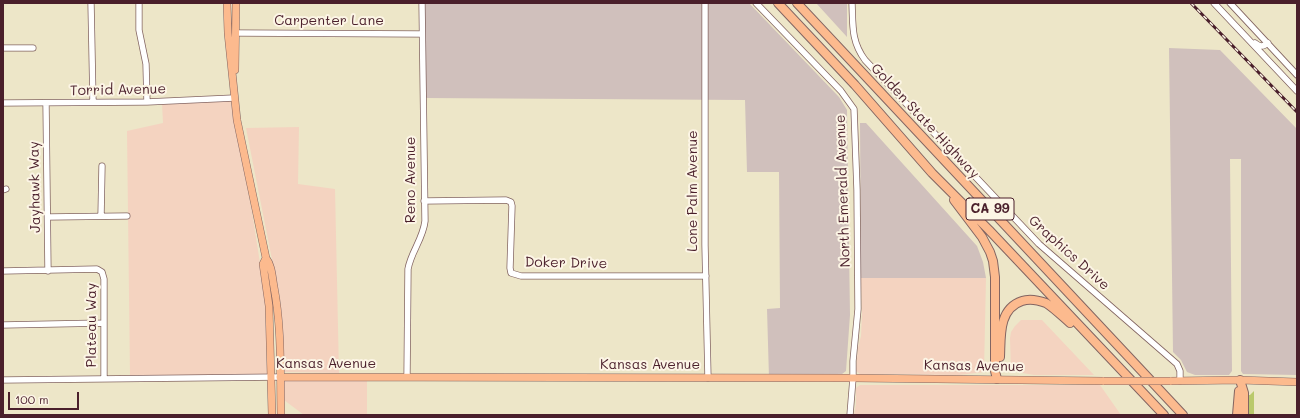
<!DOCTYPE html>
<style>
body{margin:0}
#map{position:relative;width:1300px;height:418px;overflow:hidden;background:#ede6c8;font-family:Mali,sans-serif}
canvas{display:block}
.frame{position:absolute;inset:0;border:4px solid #4a1f2b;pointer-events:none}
.scale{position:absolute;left:8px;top:392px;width:71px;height:18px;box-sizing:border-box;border:2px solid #4a1f2b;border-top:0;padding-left:5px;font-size:12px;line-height:14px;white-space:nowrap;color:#4a1f2b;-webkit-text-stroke:3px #fcf5e5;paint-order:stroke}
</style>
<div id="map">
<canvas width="1300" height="418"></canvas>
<div class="frame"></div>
<div class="scale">100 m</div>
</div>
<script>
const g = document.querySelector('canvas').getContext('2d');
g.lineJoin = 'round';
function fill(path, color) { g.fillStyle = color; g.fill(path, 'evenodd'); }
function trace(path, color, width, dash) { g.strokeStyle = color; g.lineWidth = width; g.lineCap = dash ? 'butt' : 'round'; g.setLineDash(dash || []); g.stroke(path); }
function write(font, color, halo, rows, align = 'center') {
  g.font = font + ' Mali,sans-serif'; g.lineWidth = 4; g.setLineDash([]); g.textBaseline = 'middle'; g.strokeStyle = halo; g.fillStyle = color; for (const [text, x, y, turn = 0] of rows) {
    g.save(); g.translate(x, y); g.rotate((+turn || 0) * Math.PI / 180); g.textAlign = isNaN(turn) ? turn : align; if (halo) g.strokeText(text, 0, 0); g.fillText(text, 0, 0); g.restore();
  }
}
const built = new Path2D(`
 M231,101L252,212L265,295L267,374L130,376L127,131L163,123L162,103Z
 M299,127L298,184L335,189L339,373L283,372V329L280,300L246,128Z
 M861,278H986L984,372L959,375L860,374L856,371L858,348L861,336L862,314Z
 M1021,320H1042L1094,375H1034L1011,371L1010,338L1011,332L1015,326Z
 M283,379H367V415H304L284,400Z
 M860,385H1100L1121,415H854L856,404V388Z`);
const industrial = new Path2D(`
 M422,3H749L839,97L847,110L850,315L846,371L842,374L769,378L767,309L780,308L779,172H747L745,100L423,98Z
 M816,3H847V37Z
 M1169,48L1220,50L1297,129V375L1243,374L1241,371V159H1230L1232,371L1229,375H1195L1187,372L1181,360L1173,352Z
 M860,123H866L977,246L983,262L986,278H861Z`);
const green = new Path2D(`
 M1254,391V415H1248V395H1250Z`);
const minor = new Path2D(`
 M91,3L93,102
 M139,3V30L146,64L147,102
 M705,3V245L708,378
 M756,3L841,91L854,109L857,190L858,309L853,361V378L850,415
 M852,3C853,25 851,41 865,60L1039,244L1177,364L1180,371V381
 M1214,3L1297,91
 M1230,3L1297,75
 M237,33L422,34
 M1255,43C1260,47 1263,47 1268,43
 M3,48H33
 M3,103L147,102L234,98
 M46,103L48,271
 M3,190L6,189
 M424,201L506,200L511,202L512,206L510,268L511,273L521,276H706
 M101,216L102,166
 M48,217L127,216
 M3,271L97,269L102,272L104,279V378
 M3,325L103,323
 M407,377L408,269C411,252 423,239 425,221L422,3
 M3,380L280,377`);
const major = new Path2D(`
 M227,3L228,33L237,120L266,258C272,266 272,276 274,287C282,329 280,372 281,415
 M235,70L236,3
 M266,258L263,264L269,306L272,415
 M280,377L853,378L1104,381
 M1170,381L1240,380L1297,382`);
const highway = new Path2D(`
 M778,3L855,85L932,173L989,230L1164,415
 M797,3L1183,415
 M954,200L982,237L990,252L993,261L995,277V371L997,379
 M1000,357C1001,337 998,309 1022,301C1030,298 1038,300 1046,303C1054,308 1062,316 1070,323
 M1240,380L1244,393V415
 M1237,415L1239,391`);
const rail = new Path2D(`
 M1191,3L1297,112`);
const majorBridge = new Path2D(`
 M1104,381H1170`);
const shields = [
 [990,209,48]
];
const shieldNames = [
 ["CA 99",990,209]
];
const streetNames = [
 ["Carpenter Lane",329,21],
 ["Torrid Avenue",118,90,-1],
 ["Golden State Highway",925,121,47],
 ["Reno Avenue",411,180,-90],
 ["Jayhawk Way",35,187,-91],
 ["Lone Palm Avenue",693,191,-90],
 ["North Emerald Avenue",843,191,-92],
 ["Graphics Drive",1069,253,42],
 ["Doker Drive",566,263,1],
 ["Plateau Way",92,325,-90],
 ["Kansas Avenue",326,364],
 ["Kansas Avenue",650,365],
 ["Kansas Avenue",974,366,1]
];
fill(built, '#f4d3c0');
fill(industrial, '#d0c0bc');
fill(green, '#bac96b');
trace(minor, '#836562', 7);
trace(major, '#836562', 8);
trace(highway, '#836562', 10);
trace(minor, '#fff', 5.5);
trace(major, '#fcba8e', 7);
trace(highway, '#fcba8e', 8);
trace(rail, '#4a1f2b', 3);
trace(rail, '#fcf5e5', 1.5, [4.5]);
trace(majorBridge, '#836562', 8, []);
trace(majorBridge, '#fcba8e', 7);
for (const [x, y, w] of shields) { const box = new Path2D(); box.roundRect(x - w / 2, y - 11, w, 22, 3); g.fillStyle = '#fcf5e5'; g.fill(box); trace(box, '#4a1f2b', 1); }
write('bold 13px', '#4a1f2b', null, shieldNames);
write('14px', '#4a1f2b', '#fcf5e5', streetNames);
</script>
